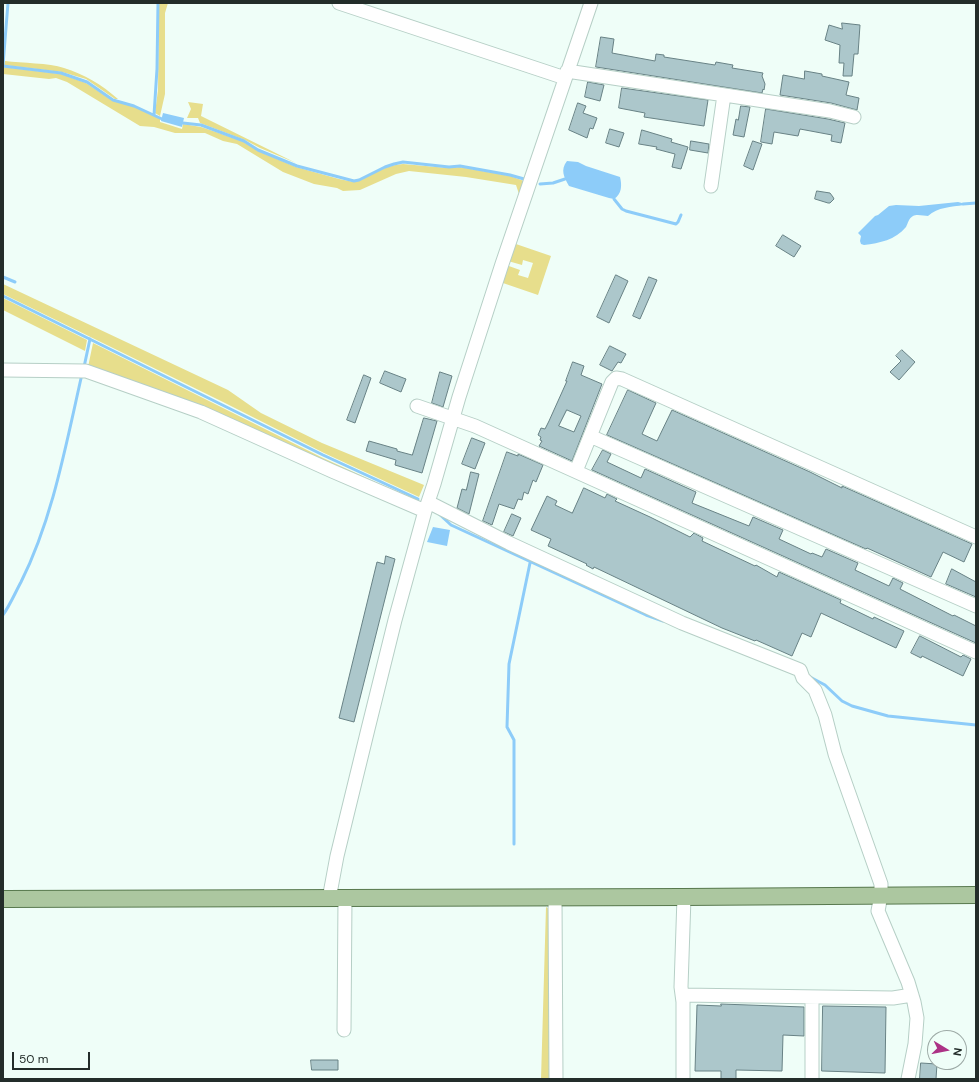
<!DOCTYPE html>
<style>
body{margin:0}
#map{position:relative;width:979px;height:1082px;overflow:hidden;background:#effef8;font-family:"DM Sans",sans-serif}
canvas{display:block}
.frame{position:absolute;inset:0;border:4px solid #232d2a;pointer-events:none}
.north{position:absolute;left:927px;top:1030px;width:40px;height:40px;box-sizing:border-box;background:#effef8;border:1px solid #9daaa6;border-radius:50%;rotate:100deg;font-size:11px;font-weight:700;line-height:16px;text-align:center;color:#232d2a}
.north::after{content:'';display:block;margin:auto;width:14px;height:18px;background:#ac3286;clip-path:polygon(50% 0,100% 100%,50% 72%,0 100%)}
.scale{position:absolute;left:12px;top:1052px;width:78px;height:18px;box-sizing:border-box;border:2px solid #232d2a;border-top:0;padding-left:5px;font-size:12px;line-height:14px;white-space:nowrap;color:#232d2a;-webkit-text-stroke:3px #effef8;paint-order:stroke}
</style>
<div id="map">
<canvas width="979" height="1082"></canvas>
<div class="frame"></div>
<div class="north">N</div>
<div class="scale">50 m</div>
</div>
<script>
const g = document.querySelector('canvas').getContext('2d');
g.lineJoin = 'round';
function fill(path, color) { g.fillStyle = color; g.fill(path, 'evenodd'); }
function trace(path, color, width, dash) { g.strokeStyle = color; g.lineWidth = width; g.lineCap = dash ? 'butt' : 'round'; g.setLineDash(dash || []); g.stroke(path); }
const green = new Path2D(`
 M159,3H168L165,13V94L160,116L155,113L158,90Z
 M5,61C22,63 49,63 64,68C84,74 102,85 118,99H115L86,79L62,72L4,65Z
 M3,67L61,74L86,83L113,101C129,102 146,113 160,119V122L182,129L183,124L201,127L216,132L244,142L258,151L296,167L339,179L354,182L385,168L395,165L403,164L448,168L460,167L510,176L524,181L519,194L516,185L466,177L409,171L396,174L360,190L343,191L337,188L314,184L283,172L237,144L223,141L205,133H175L154,127L140,126L67,82L56,78L49,79L3,74Z
 M188,102L203,104L201,116L296,163L260,148L245,140L200,123L198,118H187L191,109Z
 M513,243L551,256L538,295L500,282L506,265L520,270L518,275L528,278L533,263L523,260L522,265L508,261Z
 M3,284L228,390L261,413L322,443L424,485L419,497L324,453L223,402L3,294Z
 M3,298L87,340L85,351L3,310Z
 M93,343L323,458L417,501L88,367Z
 M546,907L549,909L552,1079H541Z`);
const water = new Path2D(`
 M163,113L184,118L182,127L161,121Z
 M567,161L578,162L586,166L620,177C622,185 622,194 614,199L609,198L569,186C564,177 560,170 567,161Z
 M958,202L962,203L964,205C951,207 938,207 928,216C924,216 917,214 913,216C909,218 908,223 906,227C895,240 880,243 864,245L861,244L860,241L861,236L858,233L875,216L878,215L889,206L896,205L919,206Z
 M433,527L450,530L447,546L427,542Z`);
const stream = new Path2D(`
 M3,65L8,3
 M3,66L61,73L87,82L113,100L134,106L162,119
 M154,115L157,69L158,3
 M183,123L201,125L244,141L258,150L297,166L354,181L359,180L385,167L394,164L403,162L449,167L460,166L510,175L524,179
 M540,184L553,183L565,179
 M614,199L622,209L626,211L676,224L678,222L681,215
 M963,204L976,203
 M3,277L15,282
 M3,296L323,455L418,499
 M84,367L90,339
 M438,513L451,525L646,615L663,621
 M3,615C10,605 15,593 21,582C53,518 66,444 82,374
 M810,677L825,685L842,701L852,706L888,716L976,725
 M514,844V740L507,727L509,664L530,563`);
const building = new Path2D(`
 M842,23L860,25L858,54H854L852,76H843L844,63H839L840,45L825,40L829,25L842,29Z
 M601,37L614,39L612,53L655,61L656,54L664,55V57L715,65L716,62L733,65L732,68L763,73L762,76L765,84L764,90L763,89L762,93L596,67Z
 M805,71L822,74V76L849,82L846,95L859,98L857,110L831,103L780,95L783,75L804,79Z
 M588,82L604,85L600,101L585,97Z
 M622,88L708,100L704,126L644,117L645,113L619,108Z
 M578,103L586,106L583,113L597,118L593,129L590,128L587,138L569,130Z
 M741,106L750,107L744,137L733,135L736,119L738,120Z
 M766,109L828,119L845,123L841,143L831,141L832,135L800,129L798,136L774,132L772,144L761,142Z
 M610,129L624,133L619,147L606,143Z
 M642,130L672,139L671,142L688,147L681,169L672,167L675,154L656,149L657,147L639,144Z
 M691,141L709,144L708,153L690,150Z
 M753,141L762,144L753,170L744,166Z
 M817,191L830,193L833,197L834,199L830,203H828L815,199Z
 M783,235L801,246L794,257L776,246Z
 M616,275L628,281L609,323L597,317Z
 M649,277L657,280L640,319L633,316Z
 M610,346L626,354L621,363L618,362L612,371L600,365Z
 M902,350L915,362L899,380L890,372L901,361L896,356Z
 M573,362L584,366L581,375L602,384L572,461L539,446L542,441L540,440L541,437L538,435L541,428L545,429L549,421L567,381H566ZM567,410L581,416L574,432L559,426Z
 M385,371L406,379L401,392L380,383Z
 M440,372L452,376L443,407L432,403Z
 M364,375L371,378L355,423L347,420Z
 M628,390L656,403L642,434L657,441L672,410L810,472L842,488V486L972,544L964,562L943,552L931,577L867,548L866,549L607,435Z
 M424,418L437,421L422,473L395,465L396,460L366,451L369,441L397,449V451L412,455Z
 M472,438L485,443L475,469L462,464Z
 M603,450L611,454L607,462L641,478L645,469L696,492L692,503L749,526L753,517L783,530L779,539L811,554L812,553L822,557L826,549L858,563L855,570L889,586L893,578L903,583L900,589L953,616L954,615L976,626V643L592,470Z
 M507,452L518,456V454L543,465L536,482L533,480L528,494L524,492L522,500L518,499L514,509L499,504L492,525L483,521Z
 M471,472L479,474L469,514L457,508L462,489L466,490Z
 M584,488L605,498L607,494L617,499L615,501L650,517L690,537L694,533L703,538L702,541L755,566L756,565L777,577L779,572L841,600L840,603L873,619L874,617L904,631L896,648L821,613L811,637L802,633L792,656L756,640L755,641L722,628L594,567L593,569L586,565L587,564L548,546L551,539L531,530L547,496L557,501L555,505L572,513Z
 M512,514L521,518L513,536L504,532Z
 M386,556L395,559L354,722L339,718L377,562L384,564Z
 M952,569L976,582V597L946,584Z
 M920,636L961,657L963,655L971,659L963,676L922,656L921,658L911,653Z
 M721,1004L804,1007V1036L783,1035L782,1071L736,1070V1079H721V1071H695L697,1005L721,1006Z
 M823,1006L886,1007L885,1073L822,1071Z
 M311,1060H338V1070H312Z
 M921,1063L937,1064L936,1079H920Z`);
const minor = new Path2D(`
 M339,3L565,78
 M567,71L830,111L854,117
 M711,186L724,95
 M3,370L86,371L201,412L332,471L425,511
 M417,406L475,426L976,652
 M590,436L976,606
 M576,471L612,382L616,378L622,379L976,537
 M428,502L509,543L682,623L800,670L803,678L815,690L825,715L835,754L881,884V895L878,911L908,982L914,1002L917,1018L915,1044L908,1079
 M555,897L556,1079
 M329,899L337,856L368,729L395,620L425,511L434,484L459,397L502,264L591,3
 M682,995L893,998L912,995
 M344,1030L345,898
 M683,1079V1002L681,987L684,897
 M812,1079V997`);
const major = new Path2D(`
 M3,899L684,897L976,895`);
fill(green, '#e7de8c');
fill(water, '#8dccf9');
trace(stream, '#8dccf9', 3);
fill(building, '#acc7cb');
trace(building, '#688285', 1);
trace(minor, '#b6cfc6', 15);
trace(major, '#58794e', 18);
trace(minor, '#fff', 13);
trace(major, '#acc7a0', 16);
</script>
